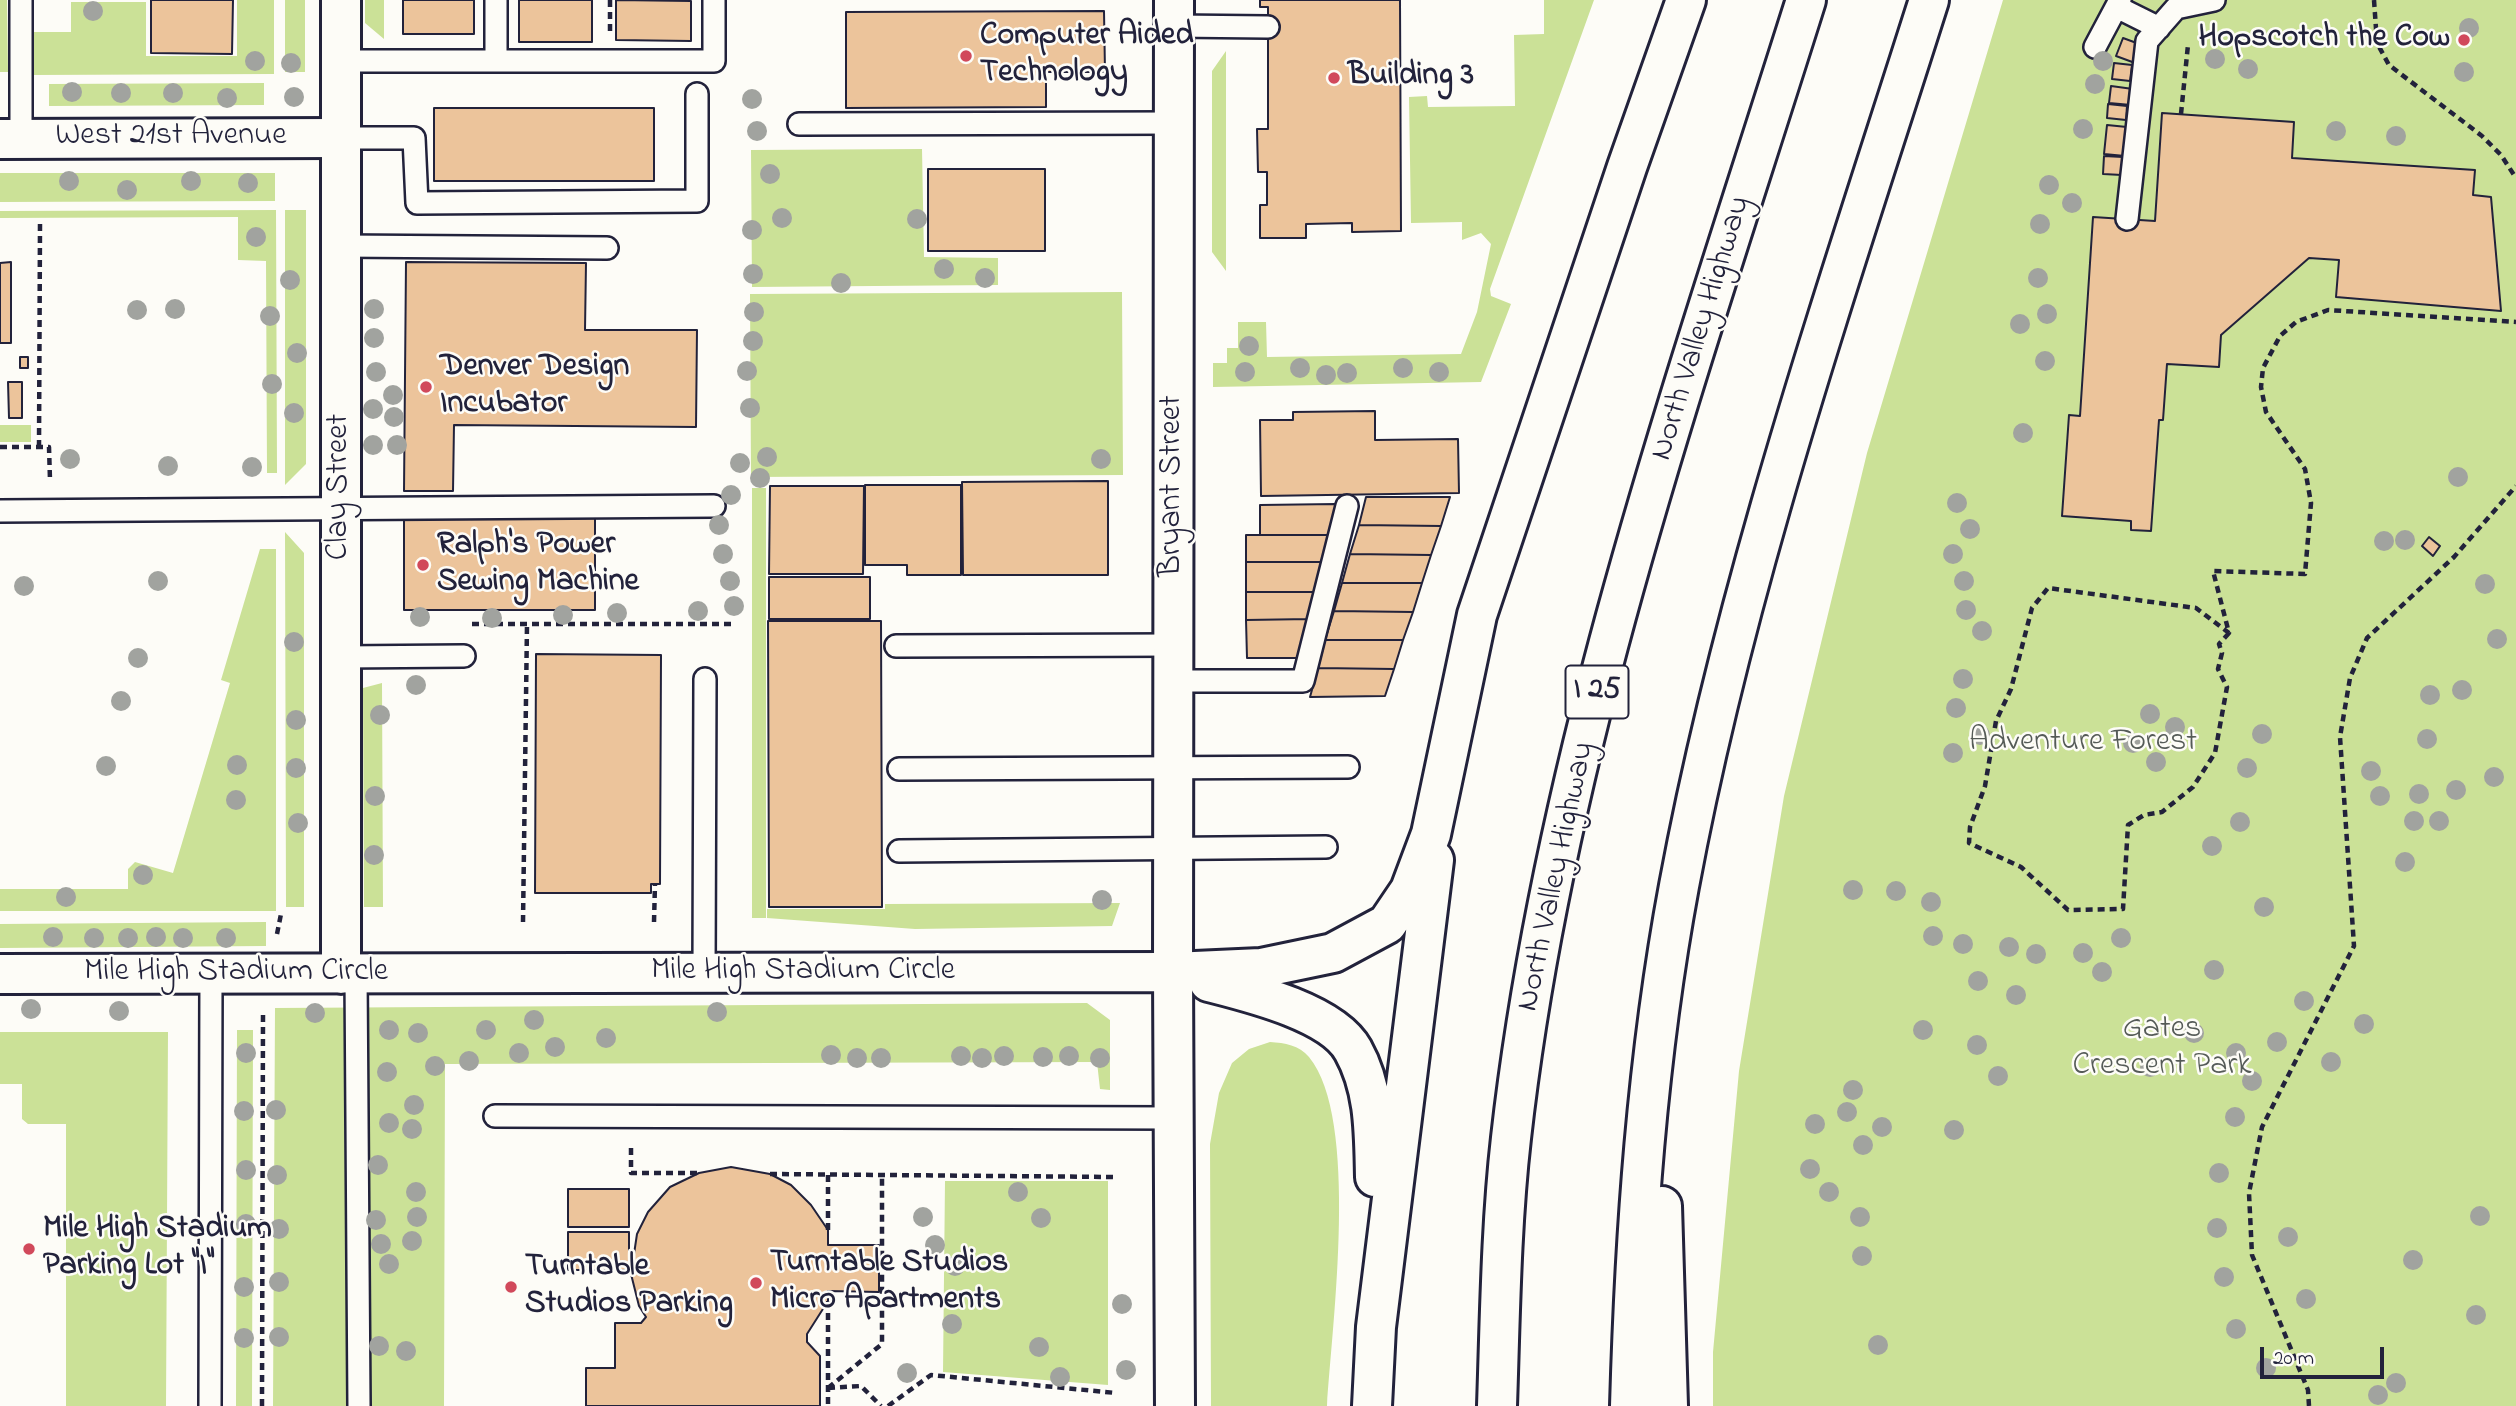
<!DOCTYPE html>
<style>
body{margin:0}
#map{position:relative;width:2516px;height:1406px;overflow:hidden;background:#fdfcf7;font-family:"Indie Flower",sans-serif}
canvas{display:block}
.scale{position:absolute;left:2260px;top:1347px;width:124px;height:32px;box-sizing:border-box;border:4px solid #22223b;border-top:0;padding-left:9px;font-size:21px;line-height:24px;white-space:nowrap;color:#22223b;-webkit-text-stroke:5px #fdfcf7;paint-order:stroke}
</style>
<div id="map">
<canvas width="2516" height="1406"></canvas>
<div class="scale">20 m</div>
</div>
<script>
const g = document.querySelector('canvas').getContext('2d');
g.lineJoin = 'round';
function fill(path, color) { g.fillStyle = color; g.fill(path, 'evenodd'); }
function trace(path, color, width, dash) { g.strokeStyle = color; g.lineWidth = width; g.lineCap = dash ? 'butt' : 'round'; g.setLineDash(dash || []); g.stroke(path); }
function write(font, color, halo, rows, align = 'center') {
  g.font = font + ' "Indie Flower",sans-serif'; g.lineWidth = 5; g.setLineDash([]); g.textBaseline = 'middle'; g.strokeStyle = halo; g.fillStyle = color; for (const [text, x, y, turn = 0] of rows) {
    g.save(); g.translate(x, y); g.rotate((+turn || 0) * Math.PI / 180); g.textAlign = isNaN(turn) ? turn : align; if (halo) g.strokeText(text, 0, 0); g.fillText(text, 0, 0); g.restore();
  }
}
const green = new Path2D(`
 M0,0H7L8,72H0Z
 M237,0H274V74L32,75V32H71V2H146V56H237Z
 M285,0H305V72H285Z
 M365,0H384V39L365,23Z
 M1544,0H1594L1490,289L1491,296L1511,304L1481,382L1213,387V363H1227V348H1238V322H1266L1267,357L1461,354L1477,312L1491,244L1481,233L1462,240V222L1411,223L1409,97L1427,96L1428,107L1515,106L1514,35L1544,34Z
 M2003,0H2516V1406H1713V1352L1739,1071L1784,796L1867,453Z
 M1226,51V271L1212,252V71Z
 M264,83V105L49,106V84Z
 M922,149L924,257L998,258V285L752,287L751,150Z
 M0,173H275V201L0,202Z
 M276,210L277,473H267L266,261L238,260V217L0,218V211Z
 M285,210H306V464L285,485Z
 M1122,292L1123,475L751,477L750,294Z
 M0,425H31V442H0Z
 M752,488H766V918H752Z
 M285,532L304,553V907H286Z
 M260,549H276V911H0V889H128V869L135,862L173,873L230,683L221,680Z
 M382,683L383,907H364L363,688Z
 M1120,903L1112,926L915,929L767,918V909H885V904Z
 M266,922V946L0,948V924Z
 M1087,1003L1110,1020V1090L1100,1089L1097,1062L445,1064L444,1406H273L275,1008Z
 M237,1030H253L252,1406H236Z
 M0,1032H168L166,1406H66V1124H28L22,1119V1084H0Z
 M1270,1042C1285,1043 1299,1045 1309,1057C1360,1119 1332,1325 1327,1406H1211L1210,1144L1219,1093L1232,1063L1249,1049Z
 M945,1181H1108V1385L943,1372Z`);
const building = new Path2D(`
 M151,0H233L232,54L151,53Z
 M403,0H474V34H403Z
 M519,0H592V42H519Z
 M616,0L691,1V41L616,40Z
 M1260,0H1400L1401,231L1352,232V223L1306,224V238H1260V205H1267V172H1258L1257,129H1268V7H1260Z
 M1104,11L1105,72H1046V107L846,108V12Z
 M2123,38L2142,45L2135,63L2116,56Z
 M2114,63L2132,65L2130,81L2112,79Z
 M2111,86L2133,89L2131,105L2109,103Z
 M2108,104L2127,106L2126,120L2107,118Z
 M434,108H654V181H434Z
 M2162,113L2294,122L2292,158L2475,170L2473,195L2491,197L2501,311L2336,297L2339,260L2309,258L2221,335L2219,367L2167,364L2163,420H2159L2151,531L2131,530V521L2062,516L2069,415L2080,416L2093,217L2155,221Z
 M2107,125L2127,127L2125,156L2104,154Z
 M2104,156L2123,157L2122,175L2103,174Z
 M928,169H1045V251H928Z
 M11,262V343H0V263Z
 M406,262L586,263L585,330H697L696,427L454,425L453,491H404Z
 M20,357H28V368H20Z
 M8,382H22V418H9Z
 M1375,411V440L1458,439L1459,493L1261,496L1260,420H1293V412Z
 M1108,481V575H963L962,482Z
 M865,485H961V575H907V565H865Z
 M770,486H864L863,574H769Z
 M1366,497H1450L1441,526L1359,525Z
 M1336,504L1329,535H1260V505Z
 M404,518H595V610H404Z
 M1359,525L1441,526L1431,555L1350,554Z
 M1246,535H1329L1323,562H1246Z
 M2429,537L2440,546L2433,556L2422,546Z
 M1350,554L1431,555L1422,583H1342Z
 M1246,562H1323L1316,592H1246Z
 M769,577H870V619H769Z
 M1342,583H1422L1413,612L1334,611Z
 M1246,592H1316L1310,619L1246,620Z
 M1334,611L1413,612L1403,640H1325Z
 M1310,619L1301,658H1247L1246,620Z
 M768,621H881L882,907H769Z
 M1325,640H1403L1394,669L1318,668Z
 M536,654L661,655L660,884H651V893H535Z
 M1318,668L1394,669L1385,696L1310,697Z
 M731,1167L770,1174L791,1185L811,1205L828,1230V1245H879V1292L828,1291V1301L807,1334V1342L820,1356V1406H586V1368H615V1323H641L646,1317L639,1306L631,1274L637,1234L648,1212L670,1187L699,1173Z
 M568,1189H629V1227H568Z
 M568,1232H629V1270H568Z`);
const path = new Path2D(`
 M610,0V31
 M2374,0L2377,43L2389,65L2482,136L2501,155L2516,178
 M2181,114L2188,45
 M0,447H49L50,480
 M39,447L40,224
 M472,624H734
 M2229,633L2219,644L2222,653L2218,669L2227,687L2215,753L2193,787L2162,812L2144,815L2128,825L2123,909L2068,910L2021,867L1969,843L1970,827L1985,786L1996,721L2011,689L2032,608L2048,588L2196,608L2229,633L2213,571L2305,574L2311,503L2305,469L2266,412L2261,387L2263,368L2280,336L2296,322L2328,310L2516,322
 M523,922L527,624
 M654,922L655,884
 M277,934L281,914
 M631,1148V1173H699
 M770,1174L1115,1177
 M828,1175V1230
 M828,1301V1406
 M828,1388L882,1344V1175
 M828,1388L861,1386L881,1406
 M262,1406L263,1015
 M888,1406L931,1375L1116,1393
 M2309,1406L2308,1390L2252,1255L2249,1193L2262,1127L2354,946L2340,737L2350,678L2367,638L2454,557L2516,486`);
const lane = new Path2D(`
 M496,0V61
 M2117,7L2159,28
 M1174,26L1268,27
 M2095,47L2120,0
 M341,61H714V0
 M799,124L1174,123
 M341,138H414L417,203L697,201V94
 M21,139V0
 M2127,219L2147,41L2176,8L2214,0
 M341,246L607,248
 M0,511L714,506
 M896,646L1173,645
 M341,657L464,656
 M1173,681H1303L1347,506
 M899,769L1348,767
 M899,851L1326,847
 M704,973L705,679
 M356,974L359,1406
 M495,1116L1173,1118
 M210,1406L211,974`);
const street = new Path2D(`
 M0,139L341,138
 M1173,972L1174,0`);
const secondary = new Path2D(`
 M341,0V974
 M0,974L1173,972L1175,1406`);
const highway = new Path2D(`
 M1173,972L1261,968L1333,953L1387,924L1410,890L1431,834L1477,615L1627,167L1686,0
 M1209,982C1248,992 1332,1012 1353,1050C1375,1089 1374,1134 1375,1177
 M1662,1206L1668,1406
 M1372,1406L1376,1327L1434,860
 M1497,1406C1500,1317 1501,1226 1511,1138C1555,747 1689,372 1806,0
 M1630,1406C1635,1232 1647,1058 1679,886C1735,584 1836,293 1929,0`);
const trees = [
 [93,11],
 [2469,28],
 [2215,59],
 [255,61],
 [2103,61],
 [291,63],
 [2248,69],
 [2464,72],
 [2095,84],
 [72,92],
 [121,93],
 [173,93],
 [294,97],
 [227,98],
 [752,99],
 [2083,129],
 [757,131],
 [2336,131],
 [2396,136],
 [770,174],
 [69,181],
 [191,181],
 [248,183],
 [2049,185],
 [127,190],
 [2072,203],
 [782,218],
 [917,219],
 [2040,224],
 [752,230],
 [256,237],
 [944,269],
 [753,274],
 [985,278],
 [2038,278],
 [290,280],
 [841,283],
 [175,309],
 [374,309],
 [137,310],
 [754,312],
 [2047,314],
 [270,316],
 [2020,324],
 [374,338],
 [753,341],
 [1249,346],
 [297,353],
 [2045,361],
 [1300,368],
 [1403,368],
 [747,371],
 [376,372],
 [1245,372],
 [1439,372],
 [1347,373],
 [1326,375],
 [272,384],
 [393,395],
 [750,408],
 [373,409],
 [294,413],
 [394,417],
 [2023,433],
 [373,445],
 [397,445],
 [767,457],
 [70,459],
 [1101,459],
 [740,463],
 [168,466],
 [252,467],
 [2458,477],
 [760,478],
 [731,495],
 [1957,503],
 [719,525],
 [1970,529],
 [2405,540],
 [2384,541],
 [723,554],
 [1953,554],
 [158,581],
 [730,581],
 [1964,581],
 [2485,584],
 [24,586],
 [734,606],
 [1966,610],
 [698,611],
 [617,613],
 [563,615],
 [420,617],
 [492,618],
 [1982,631],
 [2497,639],
 [294,642],
 [138,658],
 [1963,679],
 [416,685],
 [2462,690],
 [2430,695],
 [121,701],
 [1956,708],
 [2150,714],
 [380,715],
 [296,720],
 [2175,727],
 [2262,734],
 [1980,735],
 [2427,739],
 [2133,743],
 [1953,753],
 [2156,762],
 [237,765],
 [106,766],
 [296,768],
 [2247,768],
 [2371,771],
 [2494,777],
 [2456,790],
 [2419,794],
 [375,796],
 [2380,796],
 [236,800],
 [2414,821],
 [2439,821],
 [2240,822],
 [298,823],
 [2212,846],
 [374,855],
 [2405,862],
 [143,875],
 [1853,890],
 [1896,891],
 [66,897],
 [1102,900],
 [1931,902],
 [2264,907],
 [1933,936],
 [53,937],
 [156,937],
 [94,938],
 [128,938],
 [183,938],
 [226,938],
 [2121,938],
 [1963,944],
 [2009,947],
 [2083,953],
 [2036,954],
 [2214,970],
 [2102,972],
 [1978,981],
 [2016,995],
 [2304,1001],
 [31,1009],
 [119,1011],
 [717,1012],
 [315,1013],
 [534,1020],
 [2364,1024],
 [389,1030],
 [486,1030],
 [1923,1030],
 [418,1033],
 [2194,1033],
 [606,1038],
 [2277,1042],
 [1977,1045],
 [555,1047],
 [246,1053],
 [519,1053],
 [2236,1053],
 [831,1055],
 [961,1056],
 [1004,1056],
 [1069,1056],
 [1043,1057],
 [857,1058],
 [881,1058],
 [982,1058],
 [1100,1058],
 [469,1061],
 [2331,1062],
 [435,1066],
 [2150,1067],
 [387,1072],
 [1998,1076],
 [2252,1081],
 [1853,1090],
 [414,1105],
 [276,1110],
 [244,1111],
 [1847,1112],
 [2235,1117],
 [389,1123],
 [1815,1124],
 [1882,1127],
 [412,1129],
 [1954,1130],
 [1863,1145],
 [378,1165],
 [1810,1169],
 [246,1170],
 [2219,1173],
 [277,1175],
 [416,1192],
 [1018,1192],
 [1829,1192],
 [2480,1216],
 [417,1217],
 [923,1217],
 [1860,1217],
 [1041,1218],
 [376,1220],
 [246,1224],
 [2217,1228],
 [279,1229],
 [2288,1237],
 [412,1241],
 [381,1244],
 [935,1245],
 [1862,1256],
 [2413,1260],
 [389,1264],
 [955,1266],
 [2224,1277],
 [279,1282],
 [244,1287],
 [2306,1299],
 [1122,1304],
 [2476,1315],
 [952,1324],
 [2236,1329],
 [279,1337],
 [244,1338],
 [1878,1345],
 [379,1346],
 [1039,1347],
 [406,1351],
 [2266,1368],
 [1126,1370],
 [907,1373],
 [1060,1377],
 [2396,1383],
 [2378,1395]
];
const markers = [
 [2464,40,7,"#d1495b"],
 [966,56,7,"#d1495b"],
 [1334,78,7,"#d1495b"],
 [426,387,7,"#d1495b"],
 [423,565,7,"#d1495b"],
 [29,1249,7,"#d1495b"],
 [756,1283,7,"#d1495b"],
 [511,1287,7,"#d1495b"]
];
const shields = [
 [1597,692,63]
];
const shieldNames = [
 ["I 25",1597,692]
];
const poiNames = [
 ["Computer Aided",980,38],
 ["Technology",980,75],
 ["Hopscotch the Cow",2450,40,"right"],
 ["Building 3",1348,78],
 ["Denver Design",440,369],
 ["Incubator",440,406],
 ["Ralph's Power",437,547],
 ["Sewing Machine",437,584],
 ["Mile High Stadium",43,1231],
 ["Parking Lot \"I\"",43,1268],
 ["Turntable Studios",770,1265],
 ["Micro Apartments",770,1302],
 ["Turntable",525,1269],
 ["Studios Parking",525,1306]
];
const streetNames = [
 ["West 21st Avenue",171,138],
 ["North Valley Highway",1703,329,-73],
 ["Bryant Street",1174,486,-90],
 ["Clay Street",341,487,-90],
 ["North Valley Highway",1558,877,-78],
 ["Mile High Stadium Circle",803,973],
 ["Mile High Stadium Circle",236,974]
];
const parkNames = [
 ["Adventure Forest",2083,744],
 ["Gates",2162,1031],
 ["Crescent Park",2162,1068]
];
fill(green, '#cbe197');
fill(building, '#ecc49b');
trace(building, '#22223b', 2);
trace(lane, '#22223b', 26);
trace(street, '#22223b', 44);
trace(secondary, '#22223b', 44);
trace(highway, '#22223b', 44);
trace(path, '#22223b', 4.5, [7, 5]);
trace(lane, '#fdfcf7', 21);
trace(street, '#fdfcf7', 38);
trace(secondary, '#fdfcf7', 38);
trace(highway, '#fdfcf7', 38);
g.fillStyle = '#a1a39f';
for (const [x, y] of trees) { g.beginPath(); g.arc(x, y, 10, 0, 2 * Math.PI); g.fill(); }
for (const [x, y, r, color] of markers) { const dot = new Path2D(); dot.arc(x, y, r, 0, 2 * Math.PI); g.fillStyle = color; g.fill(dot); trace(dot, '#fdfcf7', 2.5); }
for (const [x, y, w] of shields) { const box = new Path2D(); box.roundRect(x - w / 2, y - 26.5, w, 53, 5); g.fillStyle = '#fdfcf7'; g.fill(box); trace(box, '#22223b', 2); }
write('bold 30px', '#22223b', null, shieldNames);
write('bold 32px', '#22223b', '#fdfcf7', poiNames, 'left');
write('32px', '#22223b', '#fdfcf7', streetNames);
write('32px', '#555b57', '#fdfcf7', parkNames);
</script>
